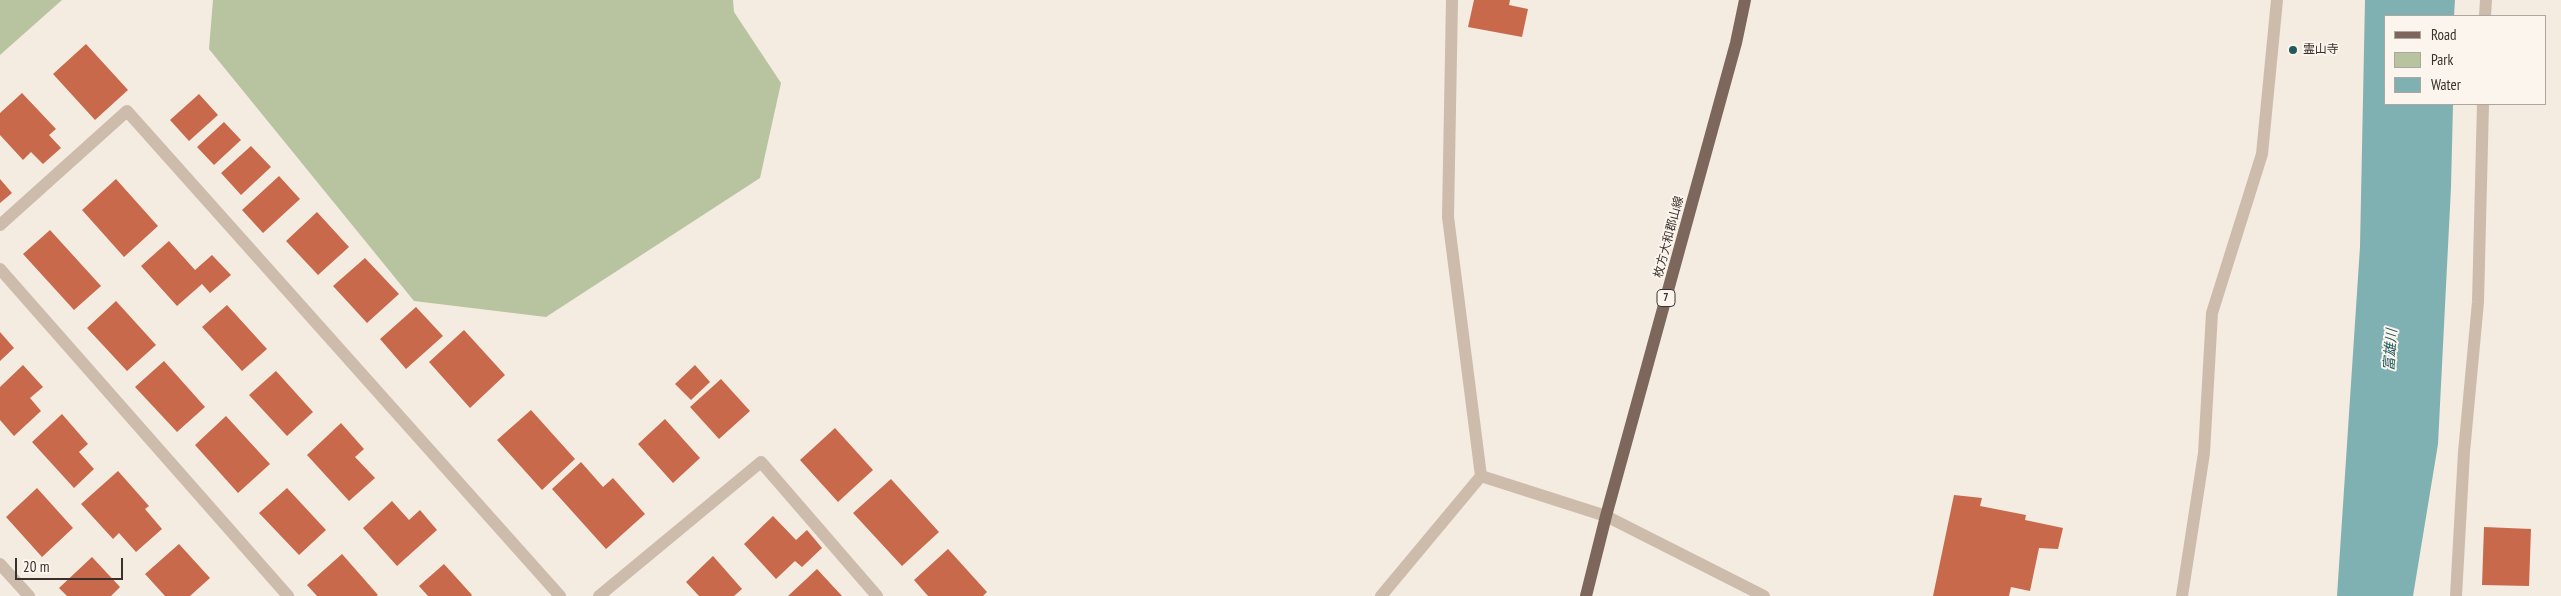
<!DOCTYPE html>
<meta charset="utf-8">
<style>
body{margin:0}
#map{position:relative;width:2561px;height:596px;overflow:hidden;background:#f4ebe1;font-family:"PT Sans Narrow",sans-serif}
canvas{display:block}
.legend{position:absolute;left:2384px;top:15px;width:162px;height:90px;box-sizing:border-box;background:#fbf5ee;border:1px solid #aea6a0;margin:0;padding:6px 9px;list-style:none;font-size:15px;color:#3b302b}
.legend li{display:flex;align-items:center;gap:10px;height:25px}
.legend b{width:25px;border:1px solid #aea6a0}
.scale{position:absolute;left:15px;top:558px;width:108px;height:22px;box-sizing:border-box;border:2px solid #3b302b;border-top:0;padding-left:6px;font-size:15px;line-height:18px;white-space:nowrap;color:#3b302b;-webkit-text-stroke:4px #fbf5ee;paint-order:stroke}
</style>
<div id="map">
<canvas width="2561" height="596"></canvas>
<ul class="legend">
<li><b style="height:6px;background:#7d675c"></b>Road</li>
<li><b style="height:14px;background:#b8c4a0"></b>Park</li>
<li><b style="height:14px;background:#7fb0b2"></b>Water</li>
</ul>
<div class="scale">20 m</div>
</div>
<script>
const g = document.querySelector('canvas').getContext('2d');
g.lineJoin = 'round';
function fill(path, color) { g.fillStyle = color; g.fill(path, 'evenodd'); }
function trace(path, color, width, dash) { g.strokeStyle = color; g.lineWidth = width; g.lineCap = dash ? 'butt' : 'round'; g.setLineDash(dash || []); g.stroke(path); }
function write(font, color, halo, rows, align = 'center') {
  g.font = font + ' "PT Sans Narrow","Noto Sans JP",sans-serif'; g.lineWidth = 4; g.setLineDash([]); g.textBaseline = 'middle'; g.strokeStyle = halo; g.fillStyle = color; for (const [text, x, y, turn = 0] of rows) {
    g.save(); g.translate(x, y); g.rotate((+turn || 0) * Math.PI / 180); g.textAlign = isNaN(turn) ? turn : align; if (halo) g.strokeText(text, 0, 0); g.fillText(text, 0, 0); g.restore();
  }
}
const green = new Path2D(`
 M0,0H62L0,55Z
 M213,0H733L734,12L781,83L760,178L546,317L414,301L209,49Z`);
const water = new Path2D(`
 M2365,0H2455L2454,16H2385V104H2453L2451,187L2438,444L2413,596H2337L2360,247Z`);
const building = new Path2D(`
 M1474,0H1510L1509,5L1528,9L1522,37L1468,27Z
 M86,44L128,90L95,120L53,74Z
 M22,93L56,129L49,135L61,148L43,164L31,152L23,160L0,135V113Z
 M199,94L218,115L189,141L170,120Z
 M224,122L241,140L214,165L197,147Z
 M251,146L271,167L241,195L221,173Z
 M279,176L300,199L263,233L242,210Z
 M0,179L12,193L0,203Z
 M116,179L158,226L124,257L82,210Z
 M317,212L349,247L318,275L286,241Z
 M50,230L101,286L74,310L23,254Z
 M169,241L195,270L212,255L231,275L210,293L202,284L177,306L141,266Z
 M365,258L399,294L367,323L333,286Z
 M116,301L156,345L127,371L87,328Z
 M227,305L267,349L242,371L202,327Z
 M416,307L443,336L406,369L380,339Z
 M464,330L505,375L470,408L429,362Z
 M0,332L14,348L0,361Z
 M164,361L205,407L177,432L135,387Z
 M23,365L43,387L30,398L41,411L14,436L0,420V387Z
 M695,365L710,382L691,400L675,384Z
 M276,371L313,412L287,436L249,395Z
 M721,379L750,411L719,439L690,407Z
 M531,410L575,459L542,490L497,440Z
 M62,414L88,444L79,452L94,469L74,488L32,442Z
 M226,416L270,464L238,493L195,445Z
 M665,419L700,458L673,483L638,444Z
 M341,423L364,449L355,457L375,478L349,501L307,455Z
 M835,428L873,470L838,502L800,460Z
 M581,462L603,487L613,478L645,514L606,549L552,489Z
 M118,471L149,506L145,509L162,529L136,552L119,533L113,539L81,504Z
 M891,479L939,532L902,566L853,513Z
 M37,488L73,528L42,557L6,517Z
 M287,488L326,530L299,555L259,513Z
 M1954,495L1982,498L1980,506L2026,515L2025,520L2063,528L2058,549L2039,548L2030,591L2011,587L2009,596H1933Z
 M392,501L409,520L420,510L437,530L397,566L363,528Z
 M773,516L796,540L807,530L822,548L802,567L795,561L776,579L744,544Z
 M2484,527L2531,529L2529,586L2482,585Z
 M179,544L210,578L190,596H165L145,574Z
 M948,549L987,592L983,596H928L914,580Z
 M342,554L378,595L376,596H317L307,585Z
 M713,556L742,589L734,596H699L686,582Z
 M92,557L120,587L111,596H67L59,588Z
 M444,564L472,595L471,596H428L419,586Z
 M817,569L842,596H788Z`);
const street = new Path2D(`
 M2485,16L2486,0
 M0,225L127,111L560,596
 M0,269L288,596
 M1481,476L1606,516L1764,596
 M0,564L29,596
 M599,596L761,462L877,596
 M1381,596L1481,476L1448,217L1452,0
 M2182,596L2204,453L2212,313L2262,154L2277,0
 M2456,596L2464,452L2478,302L2483,104`);
const primary = new Path2D(`
 M1586,596L1606,516L1736,43L1745,0`);
const markers = [
 [2293,50,5,"#1f5a5e"]
];
const shields = [
 [1666,298,18]
];
const shieldNames = [
 ["7",1666,298]
];
const poiNames = [
 ["霊山寺",2303,50]
];
const streetNames = [
 ["枚方大和郡山線",1669,237,-75]
];
const waterNames = [
 ["富雄川",2391,350,-86]
];
fill(green, '#b8c4a0');
fill(water, '#7fb0b2');
fill(building, '#c8694b');
trace(street, '#cdbbac', 12);
trace(primary, '#7d675c', 12);
for (const [x, y, r, color] of markers) { const dot = new Path2D(); dot.arc(x, y, r, 0, 2 * Math.PI); g.fillStyle = color; g.fill(dot); trace(dot, '#fbf5ee', 2); }
for (const [x, y, w] of shields) { const box = new Path2D(); box.roundRect(x - w / 2, y - 8.5, w, 17, 4); g.fillStyle = '#fbf5ee'; g.fill(box); trace(box, '#3b302b', 1); }
write('bold 11px', '#3b302b', null, shieldNames);
write('12px', '#3b302b', '#fbf5ee', poiNames, 'left');
write('12px', '#3b302b', '#fbf5ee', streetNames);
write('italic 14px', '#1f5a5e', '#fbf5ee', waterNames);
</script>
